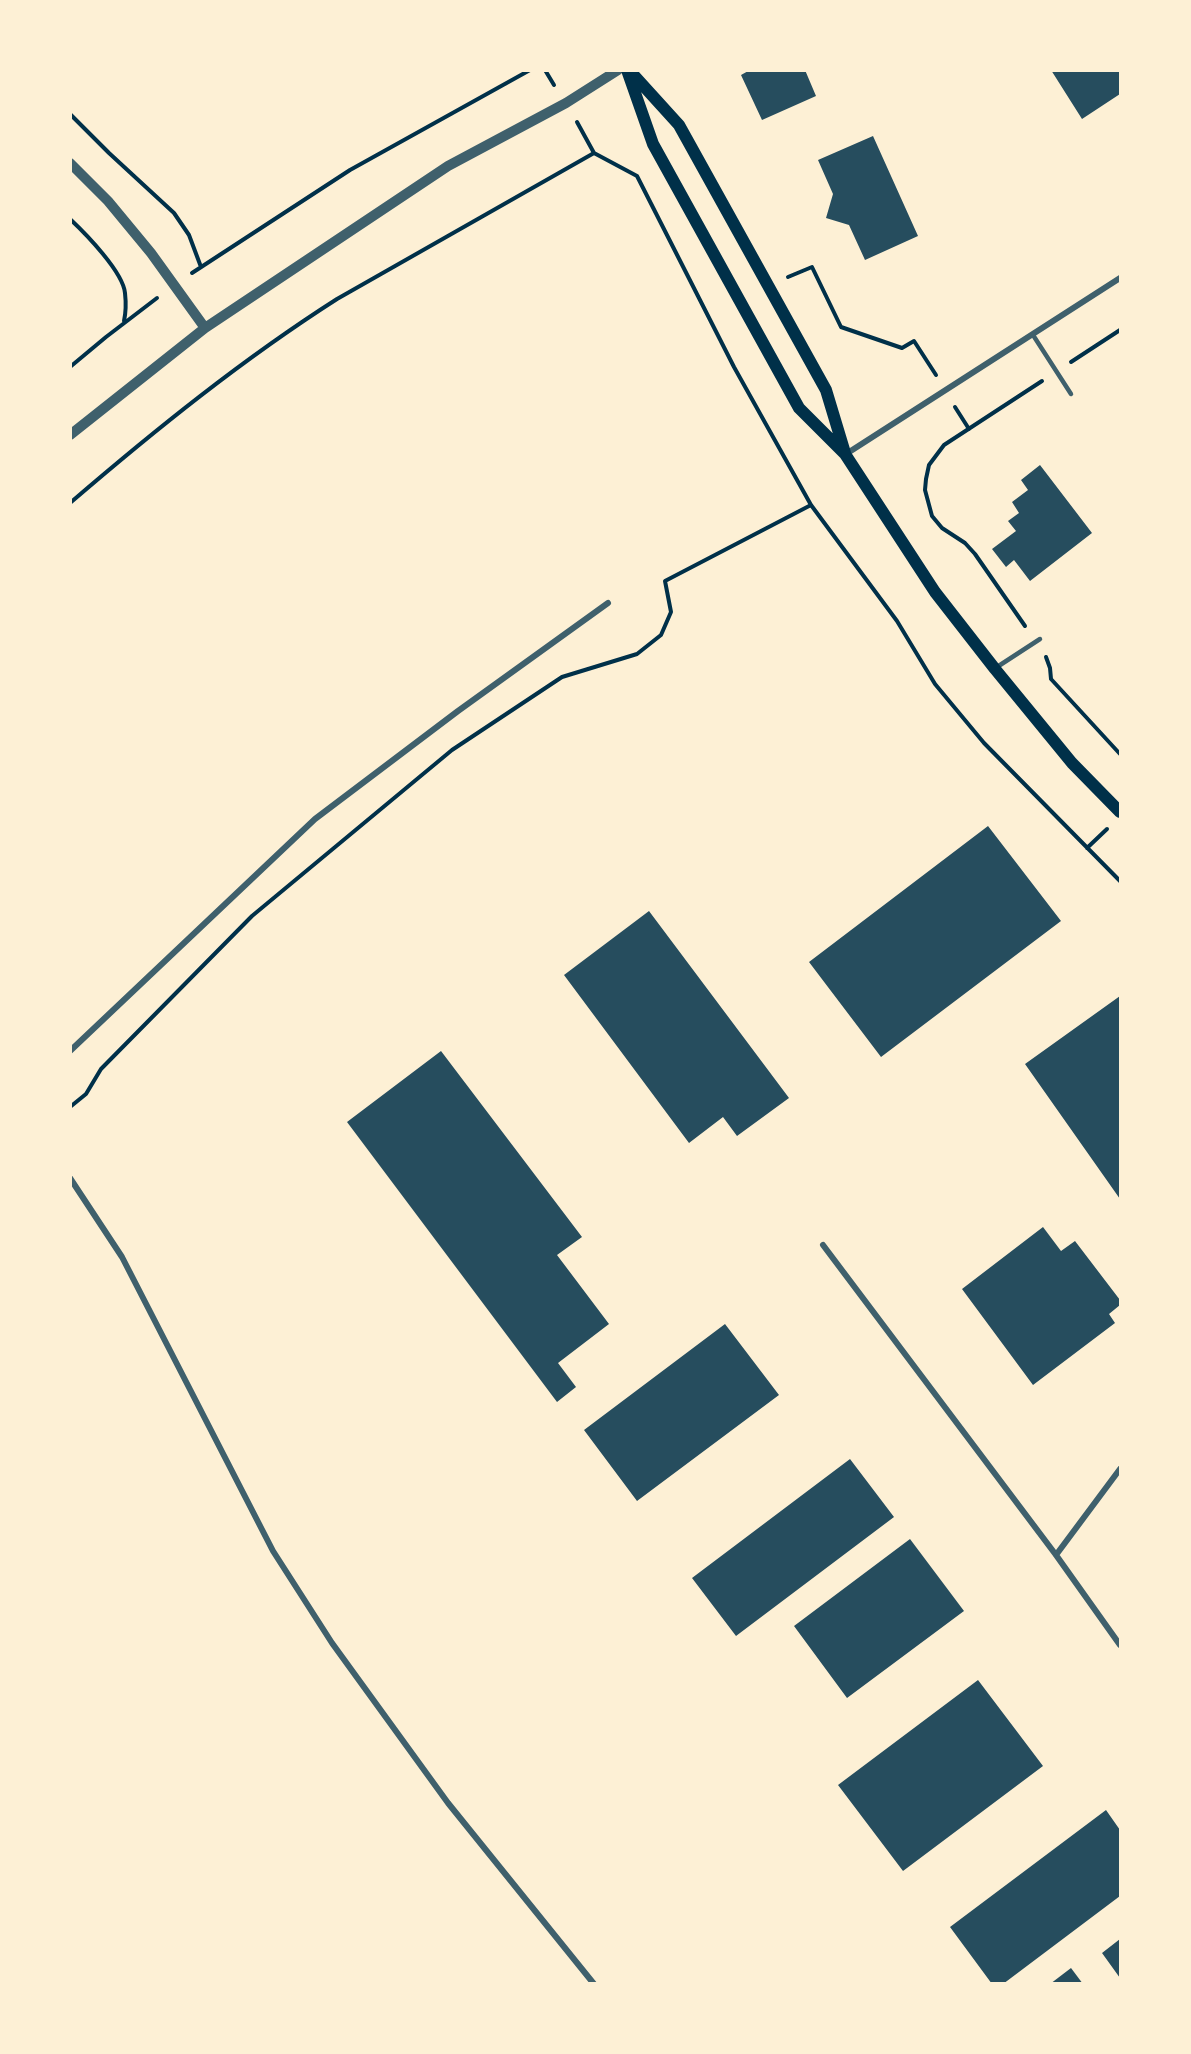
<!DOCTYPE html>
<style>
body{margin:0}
#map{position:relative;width:1191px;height:2054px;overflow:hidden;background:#fdf0d5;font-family:"DM Sans",sans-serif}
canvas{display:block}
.frame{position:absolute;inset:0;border:72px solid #fdf0d5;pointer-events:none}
</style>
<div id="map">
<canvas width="1191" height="2054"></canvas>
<div class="frame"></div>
</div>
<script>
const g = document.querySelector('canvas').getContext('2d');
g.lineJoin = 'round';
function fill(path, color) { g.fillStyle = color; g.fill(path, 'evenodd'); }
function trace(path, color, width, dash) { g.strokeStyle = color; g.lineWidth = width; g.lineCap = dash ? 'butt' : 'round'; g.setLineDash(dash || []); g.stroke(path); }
const building = new Path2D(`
 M750,70H805L816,96L762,120L741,75Z
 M1051,70H1120V94L1082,119Z
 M873,136L918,236L865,260L849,225L826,218L833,194L818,160Z
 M1040,465L1092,533L1030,581L1014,560L1006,567L992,549L1016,531L1008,521L1019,513L1012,502L1028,490L1021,480Z
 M988,826L1061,921L881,1057L809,962Z
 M649,911L789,1098L737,1136L723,1117L689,1143L564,975Z
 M1120,996V1199L1025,1064Z
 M441,1051L582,1237L557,1255L609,1324L558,1363L576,1387L557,1402L347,1122Z
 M1043,1227L1061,1251L1075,1241L1120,1300V1305L1109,1314L1115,1323L1033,1385L962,1289Z
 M725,1324L779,1395L637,1501L584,1430Z
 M850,1459L894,1517L736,1636L692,1578Z
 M910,1539L964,1611L847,1698L794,1626Z
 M978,1680L1043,1766L903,1871L838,1785Z
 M1106,1810L1120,1830V1896L1003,1984H992L950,1927Z
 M1120,1939V1978L1102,1953Z
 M1071,1968L1083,1984H1050Z`);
const path = new Path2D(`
 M545,70L554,85
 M70,114L109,153L174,213L189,235L201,267
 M70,219C86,234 123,272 125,293C126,302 126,312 124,321
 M192,273L350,170L530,70
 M788,277L812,267L841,327L902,348L914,341L936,375
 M1071,362L1120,330
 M70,367L106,337L157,298
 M955,407L969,429
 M70,503C155,430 243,359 337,299L594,153
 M811,505L897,621L935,684L984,743L1120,881
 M1025,626L975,554L965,543L942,528L932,516L925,490L926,479L929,465L944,445L1042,381
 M1046,657L1050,668L1051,679L1120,754
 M1087,848L1107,829
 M70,1107L86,1094L101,1069L252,916L452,750L562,677L637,654L661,635L671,612L665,581L811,505L734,367L637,176L594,153L577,122`);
const service = new Path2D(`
 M1033,335L1071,394
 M997,667L1040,639`);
const minor = new Path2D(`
 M846,454L1120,278
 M70,1051L315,819L458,711L608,603
 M70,1178L122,1257L273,1551L332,1643L448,1803L594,1984
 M823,1245L1056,1555L1120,1645
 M1056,1555L1120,1469`);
const tertiary = new Path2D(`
 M70,163L108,201L151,253L205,328
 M70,435L205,328L448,166L566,103L618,70`);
const secondary = new Path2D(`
 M627,70L653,144L799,408L845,454L935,592L995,669L1072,763L1120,812
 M630,71L679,125L826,390L845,453`);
fill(building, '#264d5e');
trace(path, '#003049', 4);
trace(service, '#3f606c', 4.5);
trace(minor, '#3f606c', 6);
trace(tertiary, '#3f606c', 10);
trace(secondary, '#003049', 12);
</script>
